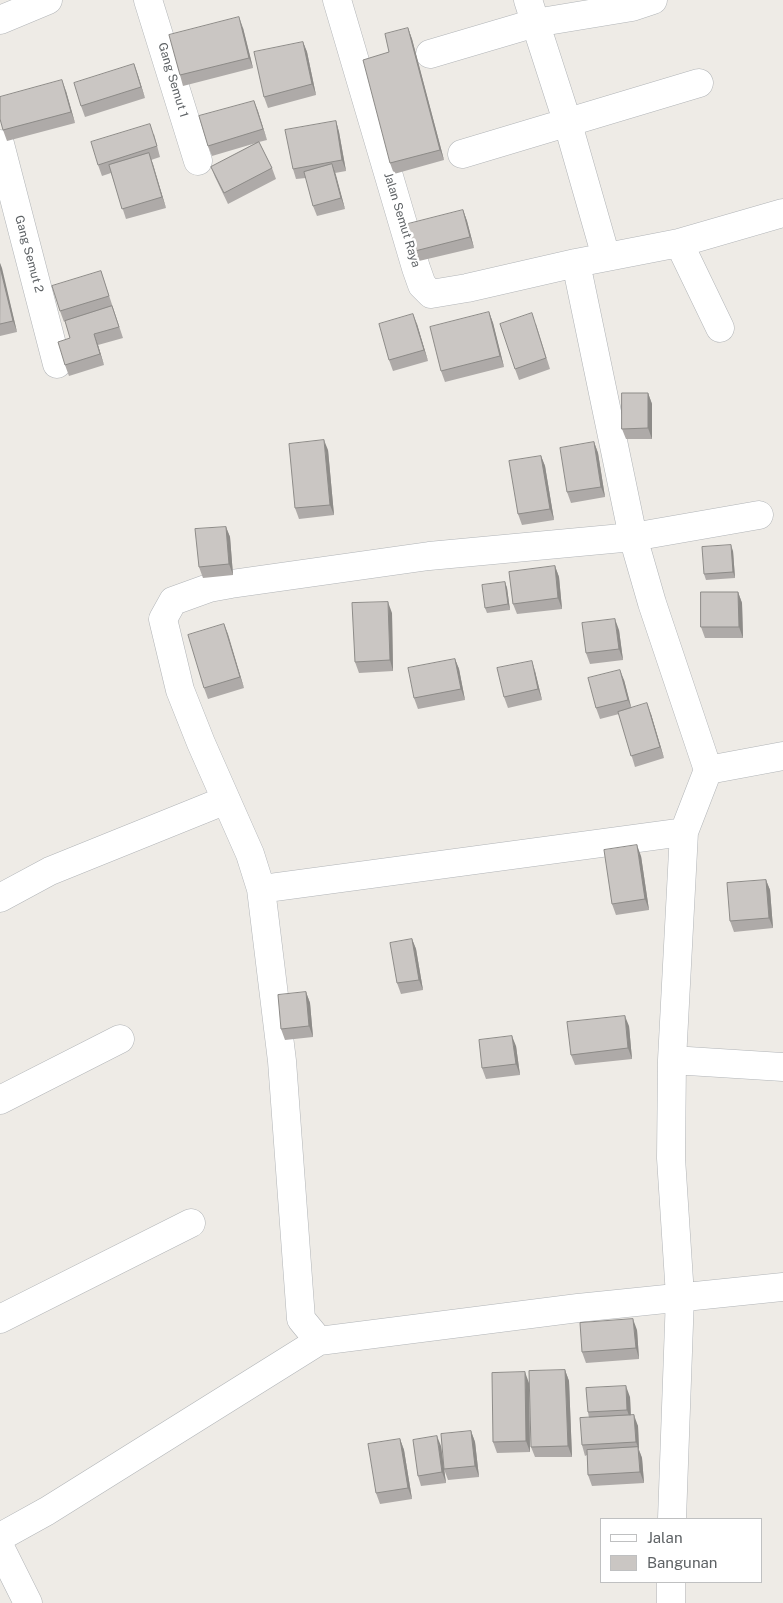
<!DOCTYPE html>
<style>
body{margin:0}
#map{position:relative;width:783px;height:1603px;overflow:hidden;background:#eeebe6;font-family:"Public Sans",sans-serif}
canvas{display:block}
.legend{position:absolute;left:600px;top:1518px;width:162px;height:65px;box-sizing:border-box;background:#fff;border:1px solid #bfc0c1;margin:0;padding:6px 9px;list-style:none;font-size:15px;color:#5e6265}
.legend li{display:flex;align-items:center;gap:10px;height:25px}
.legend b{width:25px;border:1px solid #bfc0c1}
</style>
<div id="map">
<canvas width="783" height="1603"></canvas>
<ul class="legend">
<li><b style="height:6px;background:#fff"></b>Jalan</li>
<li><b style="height:14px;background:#cac6c3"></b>Bangunan</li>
</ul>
</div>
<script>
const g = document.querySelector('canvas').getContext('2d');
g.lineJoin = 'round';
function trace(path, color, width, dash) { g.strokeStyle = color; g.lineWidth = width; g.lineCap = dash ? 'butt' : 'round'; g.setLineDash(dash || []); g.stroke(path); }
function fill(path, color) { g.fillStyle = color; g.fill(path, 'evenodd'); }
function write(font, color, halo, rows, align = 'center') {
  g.font = font + ' "Public Sans",sans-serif'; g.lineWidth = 5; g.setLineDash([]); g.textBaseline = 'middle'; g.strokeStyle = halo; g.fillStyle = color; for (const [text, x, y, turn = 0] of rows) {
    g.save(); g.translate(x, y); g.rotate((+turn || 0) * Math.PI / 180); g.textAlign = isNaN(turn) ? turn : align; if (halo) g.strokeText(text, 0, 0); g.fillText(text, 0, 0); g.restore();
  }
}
const minor = new Path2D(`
 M148,0L198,161
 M337,0L416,268L422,285L431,294L467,288L576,263L679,243L783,213
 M528,0L568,124L606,257
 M0,20L48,0
 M430,54L535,23L632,7L653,0
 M0,144L57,364
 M462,154L699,83
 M679,243L720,328
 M576,263L633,537L652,603L708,770L684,832L672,1060L671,1158L680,1296L672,1519
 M708,770L783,756
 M261,889L684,832
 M0,898L50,871L226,800
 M672,1060L783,1067
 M0,1100L120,1039
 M0,1319L191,1223
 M319,1341L301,1319L282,1061L261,889L250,854L201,743L180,690L163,619L173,601L209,588L231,584L429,556L633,537L759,515
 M0,1537L47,1511L319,1341L578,1308L783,1287
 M0,1547L28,1603
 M671,1582V1603`);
const wall = new Path2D(`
 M243,28L253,68L183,86L180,75Z
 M408,28L412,39L444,160L394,174L390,163L389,52Z
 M303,42L307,52L316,95L268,108L264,97Z
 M134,64L145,98L85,117L81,106Z
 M66,91L75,123L7,141L3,130Z
 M254,101L267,140L259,142L272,168L276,179L228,204L215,177L211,167L256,143L212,156L208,146Z
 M336,121L339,132L346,171L335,173L345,209L317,216L313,206L306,178L296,179L293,169Z
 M154,134L160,157L151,160L166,208L126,219L111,173L102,176L98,165Z
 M463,210L467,221L474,248L419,261L415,251Z
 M0,263L17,332L0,336Z
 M101,271L123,338L98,345L104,365L69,376L65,365L70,338L65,321L64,322L60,311Z
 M489,312L493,323L504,367L445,382L441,371Z
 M417,324L428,361L393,371L389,360Z
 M536,324L550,369L519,380L515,369Z
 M648,393L652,404V439H626L622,429Z
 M594,442L598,453L605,497L571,503L567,492Z
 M328,450L334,515L299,519L295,508Z
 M541,456L545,466L554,520L522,525L518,514Z
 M226,527L230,537L233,575L203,578L199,567Z
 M733,551L735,578L706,580L704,574Z
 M555,566L559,577L562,609L517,614L513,604Z
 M505,582L507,588L510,610L487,613L485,608Z
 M738,592L742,603L743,638H705L701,627Z
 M392,613L393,671L359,673L355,662Z
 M224,624L244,688L208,699L204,688Z
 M619,630L623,660L590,664L586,653Z
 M455,659L459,669L465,700L418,709L414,698Z
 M535,671L542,700L508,708L504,697Z
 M624,680L631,708L651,714L664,758L635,767L619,714L600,719L596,708Z
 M641,856L649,910L616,915L612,904Z
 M766,880L770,890L773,928L734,932L730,921Z
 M412,939L416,949L423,990L401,994L397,983Z
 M306,992L310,1003L313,1037L285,1040L281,1029Z
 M629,1026L632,1059L575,1065L571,1055Z
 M516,1046L520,1075L486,1079L482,1068Z
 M637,1330L639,1359L586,1363L582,1352Z
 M565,1370L569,1381L572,1457H535L531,1447Z
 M529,1383L530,1452L497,1453L493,1442Z
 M630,1397L631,1416L638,1426L639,1450L642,1458L644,1483L592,1486L588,1475L587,1455L585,1456L582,1445L589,1418L588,1412Z
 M471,1431L475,1442L479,1477L448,1480L444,1469Z
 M400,1439L404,1450L412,1499L380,1504L376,1493Z
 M441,1446L446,1483L421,1486L418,1476Z`);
const shadedWall = new Path2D(`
 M239,17L243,28L253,68L249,58Z
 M408,28L412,39L444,160L440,150Z
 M303,42L307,52L316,95L312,84Z
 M134,64L138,75L145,98L141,87Z
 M62,80L66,91L75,123L71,112Z
 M254,101L258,111L267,140L263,129Z
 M336,121L339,132L346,171L342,160Z
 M149,153L153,164L166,208L162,197Z
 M332,164L336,175L345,209L341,198Z
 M463,210L467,221L474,248L470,237Z
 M0,263L2,268L17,332L13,321L0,267Z
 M489,312L493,323L504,367L500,356Z
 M413,314L417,324L428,361L424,350Z
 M94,334L98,345L104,365L100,354Z
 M648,393L652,404V439L648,428Z
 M324,440L328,450L334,515L330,505Z
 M594,442L598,453L605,497L601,487Z
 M541,456L545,466L554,520L550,509Z
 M226,527L230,537L233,575L229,564Z
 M731,545L733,551L735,578L733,572Z
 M555,566L559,577L562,609L558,598Z
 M505,582L507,588L510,610L508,604Z
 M738,592L742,603L743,638L739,627Z
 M388,602L392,613L393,671L390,660Z
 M615,619L619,630L623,660L619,649Z
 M224,624L228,634L244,688L240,677Z
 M455,659L459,669L465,700L461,689Z
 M532,661L535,671L542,700L538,689Z
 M620,670L624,680L632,710L628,700Z
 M647,703L651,714L664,758L660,747Z
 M637,845L641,856L649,910L645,899Z
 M766,880L770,890L773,928L769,918Z
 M412,939L416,949L423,990L419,980Z
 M306,992L310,1003L313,1037L309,1026Z
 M625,1016L629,1026L632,1059L628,1048Z
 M512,1036L516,1046L520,1075L516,1064Z
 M633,1319L637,1330L639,1359L636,1348Z
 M565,1370L569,1381L572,1457L568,1446Z
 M525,1372L529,1383L530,1452L526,1441Z
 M626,1386L630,1397L631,1421L627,1410Z
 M634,1415L638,1426L639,1450L642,1458L644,1483L640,1472L639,1450L636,1442Z
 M471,1431L475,1442L479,1477L475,1466Z
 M437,1436L441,1446L446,1483L442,1472Z
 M400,1439L404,1450L412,1499L408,1488Z`);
const building = new Path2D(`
 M239,17L249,58L180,75L169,35Z
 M408,28L440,150L390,163L363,60L389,52L385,34Z
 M303,42L312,84L264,97L254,52Z
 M134,64L141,87L81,106L74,83Z
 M62,80L71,112L3,130L0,119V97Z
 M254,101L263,129L208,146L199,116Z
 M336,121L342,160L293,169L285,130Z
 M150,124L157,146L98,165L91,142Z
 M259,142L272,168L224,193L211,167Z
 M149,153L162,197L122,209L109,165Z
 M332,164L341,198L313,206L304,172Z
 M463,210L470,237L415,251L408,224Z
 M0,267L13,321L0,324Z
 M101,271L109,296L60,311L52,286Z
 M112,306L119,327L94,334L100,354L65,365L58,342L70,338L65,321Z
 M489,312L500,356L441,371L430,327Z
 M532,313L546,358L515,369L500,324Z
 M413,314L424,350L389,360L379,324Z
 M622,393H648V428L622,429Z
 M324,440L330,505L295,508L289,444Z
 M594,442L601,487L567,492L560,448Z
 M541,456L550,509L518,514L509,461Z
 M226,527L229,564L199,567L195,529Z
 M731,545L733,572L704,574L702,547Z
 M555,566L558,598L513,604L509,572Z
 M505,582L508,604L485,608L482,585Z
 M701,592H738L739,627H701Z
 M388,602L390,660L355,662L352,603Z
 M615,619L619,649L586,653L582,623Z
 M224,624L240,677L204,688L188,635Z
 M455,659L461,689L414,698L408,668Z
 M532,661L538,689L504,697L497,668Z
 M620,670L628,700L596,708L588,678Z
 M647,703L660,747L631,756L618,712Z
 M637,845L645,899L612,904L604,850Z
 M766,880L769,918L730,921L727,883Z
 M412,939L419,980L397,983L390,943Z
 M306,992L309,1026L281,1029L278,995Z
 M625,1016L628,1048L571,1055L567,1022Z
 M512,1036L516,1064L482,1068L479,1040Z
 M633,1319L636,1348L582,1352L580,1323Z
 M565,1370L568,1446L531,1447L529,1371Z
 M525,1372L526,1441L493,1442L492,1373Z
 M626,1386L627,1410L588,1412L586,1388Z
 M634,1415L636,1442L582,1445L580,1418Z
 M471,1431L475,1466L444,1469L441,1434Z
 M437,1436L442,1472L418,1476L413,1440Z
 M400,1439L408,1488L376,1493L368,1444Z
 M638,1447L640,1472L588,1475L587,1450Z`);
const streetNames = [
 ["Gang Semut 1",173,80,73],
 ["Jalan Semut Raya",402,220,73],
 ["Gang Semut 2",29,254,75]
];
trace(minor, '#b1b4b7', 29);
trace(minor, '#fff', 28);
fill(wall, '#aeaaa8');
fill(shadedWall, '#8d8b88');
fill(building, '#cac6c3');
trace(building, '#8d8b88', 1);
write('12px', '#5e6265', '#fff', streetNames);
</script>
